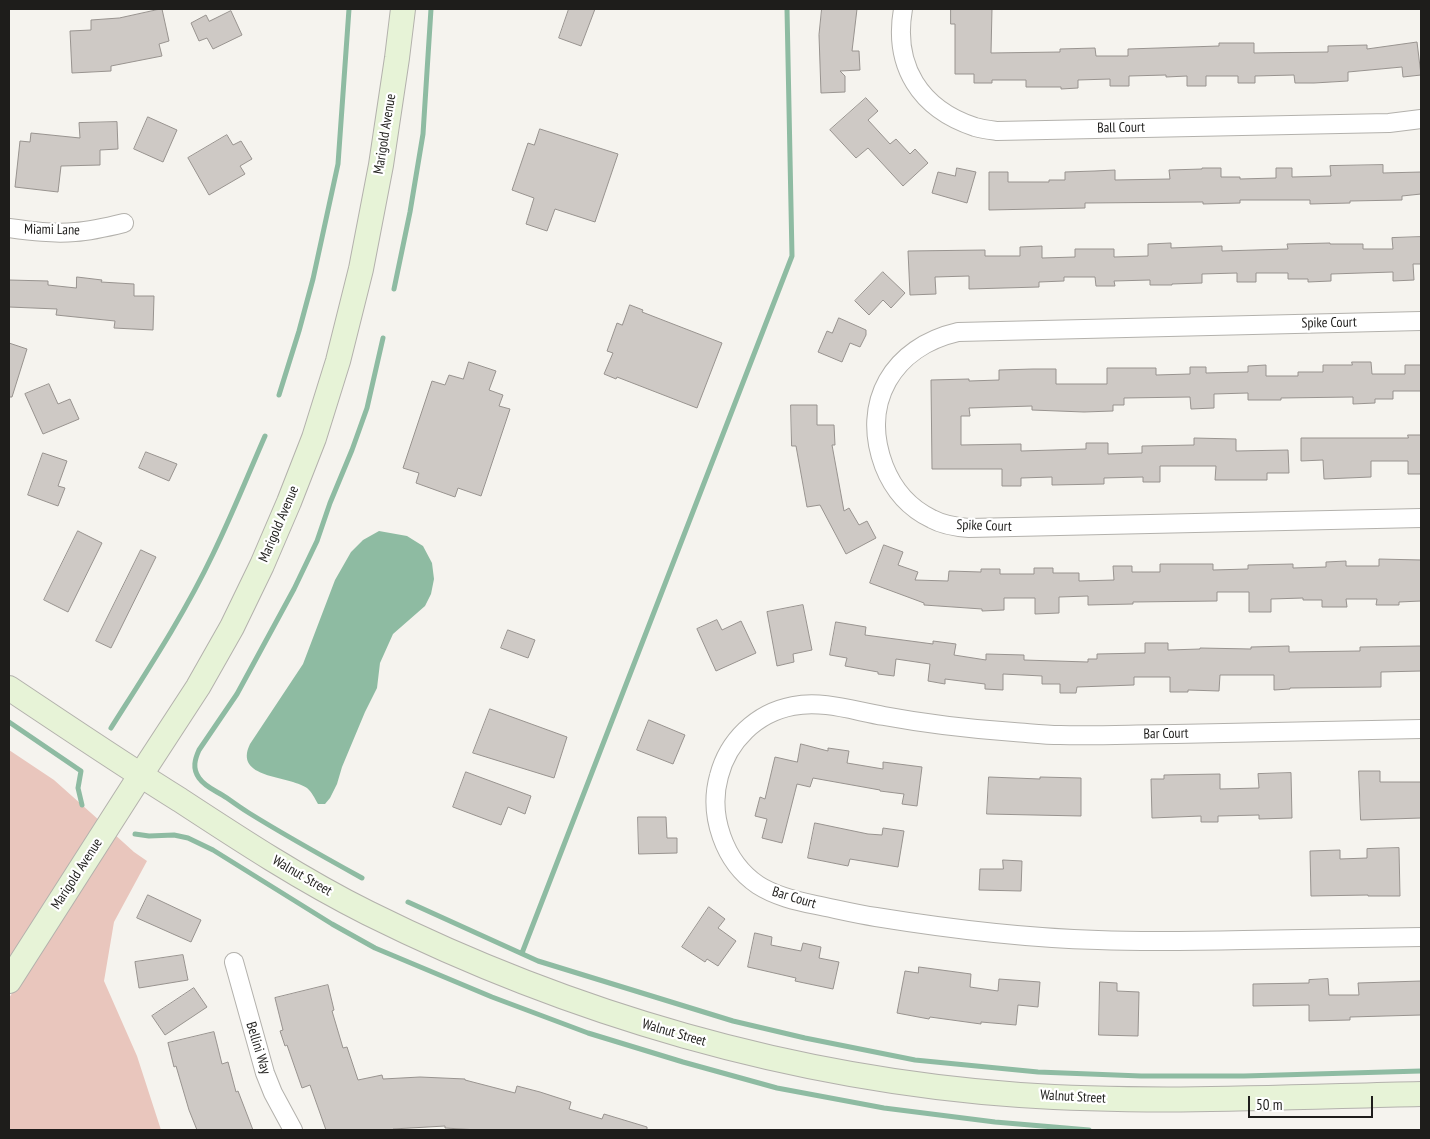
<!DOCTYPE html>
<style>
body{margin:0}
#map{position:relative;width:1430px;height:1139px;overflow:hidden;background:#f5f3ee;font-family:"PT Sans Narrow",sans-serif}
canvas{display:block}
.frame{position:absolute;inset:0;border:10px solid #1e1d1b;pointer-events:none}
.scale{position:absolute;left:1248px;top:1096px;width:125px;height:22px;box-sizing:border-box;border:2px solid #1e1d1b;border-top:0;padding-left:6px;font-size:15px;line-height:18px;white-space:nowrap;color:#1e1d1b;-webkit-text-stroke:4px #fff;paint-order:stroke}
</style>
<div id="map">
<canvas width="1430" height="1139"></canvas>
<div class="frame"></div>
<div class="scale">50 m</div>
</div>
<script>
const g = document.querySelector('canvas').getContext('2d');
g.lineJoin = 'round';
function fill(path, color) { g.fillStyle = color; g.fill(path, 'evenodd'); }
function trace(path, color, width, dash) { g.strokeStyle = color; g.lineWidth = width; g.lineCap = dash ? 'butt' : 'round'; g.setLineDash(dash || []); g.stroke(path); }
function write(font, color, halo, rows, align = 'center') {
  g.font = font + ' "PT Sans Narrow",sans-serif'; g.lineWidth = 4.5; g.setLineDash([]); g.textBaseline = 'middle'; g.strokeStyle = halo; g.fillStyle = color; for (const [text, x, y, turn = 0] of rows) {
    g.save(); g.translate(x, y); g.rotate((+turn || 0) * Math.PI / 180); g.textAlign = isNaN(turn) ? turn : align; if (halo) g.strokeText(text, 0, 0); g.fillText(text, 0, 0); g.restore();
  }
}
const green = new Path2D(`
 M9,750L54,780L100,821L9,964Z
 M113,833L134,852L147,861L114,922L104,981L137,1056L161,1130H9V998Z`);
const water = new Path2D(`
 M379,531L407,536L423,546L432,563L434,579L431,594L425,606L393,634L380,663L377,688L365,712L342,767L337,784L330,798L325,804H318C315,799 312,792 307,788C288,775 233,779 250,744L303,664L335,580L351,552L363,540Z`);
const stream = new Path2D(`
 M394,289L410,212L423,134L431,9
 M279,395L299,331L313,279L338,164L349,9
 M9,722L81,771L78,788L82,805
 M111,728C147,671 184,615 213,554C232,515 248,475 265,436
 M135,834L149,836L174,835L188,838L213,850L332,924L375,948L492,997L588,1033L683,1062L777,1088L884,1108L995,1122L1089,1130
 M362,878C324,857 286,836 249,813C241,808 234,803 227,798C217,791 206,788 199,778C192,768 195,759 199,750L237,694L294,589L317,541L330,503L352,450L367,408L383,338
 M408,902L538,961L733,1021L805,1038L915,1060L1038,1072L1141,1076H1244L1421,1071
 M522,953L792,256L787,9`);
const building = new Path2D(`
 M162,9L169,41L159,44L162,56L111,66V71L72,73L70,31L91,30V20L119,18Z
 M569,9H595L581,46L559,38Z
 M822,9H857L852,51H859L860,70L840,71L845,76V92L821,93L819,35Z
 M951,9H992L991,53L1060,52V49L1095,48L1096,56H1128V49L1219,46V43H1254V53L1328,52V46L1367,45V49L1417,42L1421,75L1403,77L1402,67L1348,72V81L1314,83H1295L1294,75L1255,76V83H1238V76H1206V86H1187V76L1166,77V75L1129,76V86H1110V79L1078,80V88L1061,89V87H1026V80H992V83H974V74H955V24H951Z
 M231,11L242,35L213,49L207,38L199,41L191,23L206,15L209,21Z
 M866,98L878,111L868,120L890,144L896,139L910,154L915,149L928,163L903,186L868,148L856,158L830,130Z
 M148,117L177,130L163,162L134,149Z
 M117,122L118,149L100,150V165L61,166L58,192L15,187L20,141L30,142L31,133L80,138L79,123Z
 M540,129L618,154L595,222L555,209L547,231L526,224L534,198L512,190L528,143L534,145Z
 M227,135L233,145L241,141L252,159L240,166L245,174L209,195L188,158Z
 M1383,165V173L1421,172V194L1402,196V200L1350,201V203L1310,204V200H1240V203L1203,204V202L1085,203V208L989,210V172H1008V182H1049V180H1065V172L1095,171L1115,170V180L1170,179L1169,170L1202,169V168H1221V177H1240V179L1276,178V168H1292V177L1331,176L1330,166Z
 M957,168L976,172L967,203L932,193L938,172L955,176Z
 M1421,237V264H1413L1414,280L1393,281V272L1331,274V281L1308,282V279H1288V273H1256V282H1237V273L1202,274V283L1172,284V285H1150V280L1114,281L1115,286H1096L1095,277H1064V281L1039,282V287L969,289V276L935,277L936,294L910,295L908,251L985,250V256H1020V247L1042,246V258L1075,257V249H1114V257L1148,256V244L1171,243V248L1222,246V251L1288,249L1287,244L1330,243V244H1363V249H1393L1392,238Z
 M883,272L905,293L891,308L883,300L869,315L855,301Z
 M77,277L102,280L101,282L134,284V296H154L153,330L114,328L115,321L56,315L57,309L9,307V280L48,281V285L76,288Z
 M630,305L643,310L642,312L722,343L697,408L617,377L616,379L604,374L613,353L607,351L617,323L622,325Z
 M839,318L866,330V335L860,347L850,343L842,362L818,352L827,331L832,333Z
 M9,343L27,349L12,397H9Z
 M469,362L496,371L489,390L503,395L499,406L510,409L481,496L458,488L455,497L416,483L419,473L403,468L432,381L445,385L449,375L463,379Z
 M1352,362H1371L1372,374H1405V365H1421V391H1393V399H1375V403L1353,404V397L1281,398V400H1248V393L1214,394V408L1191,409L1190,397L1124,398V405H1113V411L1084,412L1032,410V406L969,408L970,416H961V445L1021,444V451L1086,449V443H1108V454L1142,453V446L1194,445V438L1236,439V451L1288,450L1289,473H1267V480H1215L1216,466H1160V482H1143V477L1104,478V484L1052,485V477L1021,478V486H1002V469H932L931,380L969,379V381L999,380V370L1033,369H1056V384H1107V368H1156V375L1190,374V367H1206V373L1248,372V366L1266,365V376H1298V372H1323V365H1352Z
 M49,384L58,404L70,399L79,419L43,434L25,394Z
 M791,405H817V425H834L835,445H832L844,511L849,508L859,525L867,521L876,538L846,554L820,505L807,507L796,446H792Z
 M1408,435H1421V474H1408V461H1371V477L1324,479L1323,460L1301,461V438H1408Z
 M146,452L177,464L169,481L139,468Z
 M43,453L67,461L58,486L65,488L58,506L28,495Z
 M78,531L102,543L68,612L44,600Z
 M884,545L903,552L898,565L918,572L915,580L948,581L949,571L981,572V569H1000V574H1034V568H1053V573H1079V581L1114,580L1113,566H1132V572H1160V564H1213V570L1248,569V565L1293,564V568L1326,567V562L1346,561V566H1379V559L1421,560V601L1399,602V605H1376L1377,599H1346L1347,607H1322V600H1303V598L1271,599V612H1249V592H1217V601L1133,602V604L1088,605V596L1059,597V613L1035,614V598H1004V610L982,611V609L924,605V603L870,583Z
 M141,550L156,557L111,648L96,641Z
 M803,605L812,650L793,654L794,662L777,666L767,612Z
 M717,620L722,630L741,621L756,653L716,671L697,629Z
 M836,622L866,627L865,635L933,644V641L956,644L954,655L986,660V654L1024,655V660L1088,662V659H1097V654L1145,653V643H1168V650L1200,649V648L1251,649V647L1289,646V652L1360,651V647L1421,646V671L1381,672V687L1290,688V689L1274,690V675H1220L1219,691L1188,690V692H1170V677H1134V685L1077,687L1076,693H1060V684H1042V676L1003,674V690L985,689V684L945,679V684L928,681L930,664L896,659L894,676L878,674V672L845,666L847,658L830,655Z
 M508,630L535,640L528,658L501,648Z
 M490,709L567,737L554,778L473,753Z
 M649,720L685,735L673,764L637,750Z
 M801,744L828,751V748L849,751L847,763L883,769V762L922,767L917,806L902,804L904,794L880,791V790L813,778L810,787L797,784L782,843L762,838L767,819L755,816L760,797L765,799L775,757L797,762Z
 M1359,771H1380V782H1421V818L1361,820Z
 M466,772L531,796L525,814L508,807L501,825L453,807Z
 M1291,773L1292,818L1259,819V815L1218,816V822H1201V816L1152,818L1151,779H1164V775L1220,774V789L1259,788L1258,774Z
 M989,777L1040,779V777L1081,778V816L987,814Z
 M638,817H666L667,838H677V853L639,854Z
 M815,823L868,834L882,835L883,828L904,831L898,867L850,859L848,866L808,858Z
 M1399,848L1400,896H1368V895L1311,896L1310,851L1340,850V859L1367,858V849Z
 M1003,860L1022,861L1021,891L979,890L980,869H1003Z
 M148,895L201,920L191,942L137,918Z
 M709,907L725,919L718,928L736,941L718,966L707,959L705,962L682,947Z
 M755,933L772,937L771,945L801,951L803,943L821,947L819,958L839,962L833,989L795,981L796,978L748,967Z
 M183,955L188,980L139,988L135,962Z
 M919,967L971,974L970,987L998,991L999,979L1040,982L1038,1007L1018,1005L1016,1025L981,1022V1024L930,1017L929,1019L897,1013L905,971L918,973Z
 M1328,979L1329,995H1359L1358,983L1421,981V1015L1350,1017V1020L1309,1021V1005L1253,1006V984L1309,983V980Z
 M1100,982L1117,983V991L1139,992L1138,1036L1099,1035Z
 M328,985L334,1010L332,1011L343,1048L347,1047L358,1080L382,1075L383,1079L420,1077L465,1079V1080L515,1093L517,1086L540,1092L571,1102L569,1109L602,1119L604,1114L647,1127V1130H478L445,1128V1126L393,1129V1130H326L310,1085L302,1088L287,1045L285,1046L280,1031L283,1030L275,998Z
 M194,988L207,1007L165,1035L152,1016Z
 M214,1032L222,1064L228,1062L236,1092L238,1091L253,1130H197L189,1110L176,1066L174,1067L168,1043Z`);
const street = new Path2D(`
 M903,9C893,66 920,109 975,127C982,129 990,130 997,131L1389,123L1421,119
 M9,228C31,231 53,234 75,232C91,231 108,227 124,223
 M1421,321L958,332C893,347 860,402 884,466C893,489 909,508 932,519C943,525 956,527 969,528L1421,518
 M1421,729C1339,730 1257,732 1175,734C1137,734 1098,736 1060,735C1044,735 1029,733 1014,732C970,729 927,724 884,716C854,711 823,700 793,706C756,713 728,741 719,776C708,815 724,862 758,885C775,896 796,901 816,905C836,909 856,914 876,917C950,929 1024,938 1098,940C1147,942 1196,941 1244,940C1303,939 1362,938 1421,937
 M234,962L265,1073L273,1093L293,1130`);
const secondary = new Path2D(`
 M9,688C66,726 122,764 180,800C241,840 302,880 368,913C571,1014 793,1079 1020,1095C1154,1104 1288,1097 1421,1094
 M9,981L140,776L198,687L232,627L262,565L289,502L314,438L338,361L361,269L381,165L397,58L403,9`);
const streetNames = [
 ["Ball Court",1121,128,-1],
 ["Marigold Avenue",385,134,-81],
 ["Miami Lane",52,230,1],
 ["Spike Court",1329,323,-1],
 ["Marigold Avenue",279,524,-67],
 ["Spike Court",984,526,2],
 ["Bar Court",1166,734,-1],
 ["Marigold Avenue",77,874,-57],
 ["Walnut Street",302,876,30],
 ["Bar Court",794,898,17],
 ["Walnut Street",674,1033,16],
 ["Bellini Way",258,1048,73],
 ["Walnut Street",1073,1097,3]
];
fill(green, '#e9c6bd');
fill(water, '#8ebba2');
trace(stream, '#8ebba2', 5);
fill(building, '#cec9c5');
trace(building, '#98938f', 1);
trace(street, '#b3b1ac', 20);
trace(secondary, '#b3b1ac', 26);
trace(street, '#fff', 18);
trace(secondary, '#e7f3d7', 24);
write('14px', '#1e1d1b', '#fff', streetNames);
</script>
